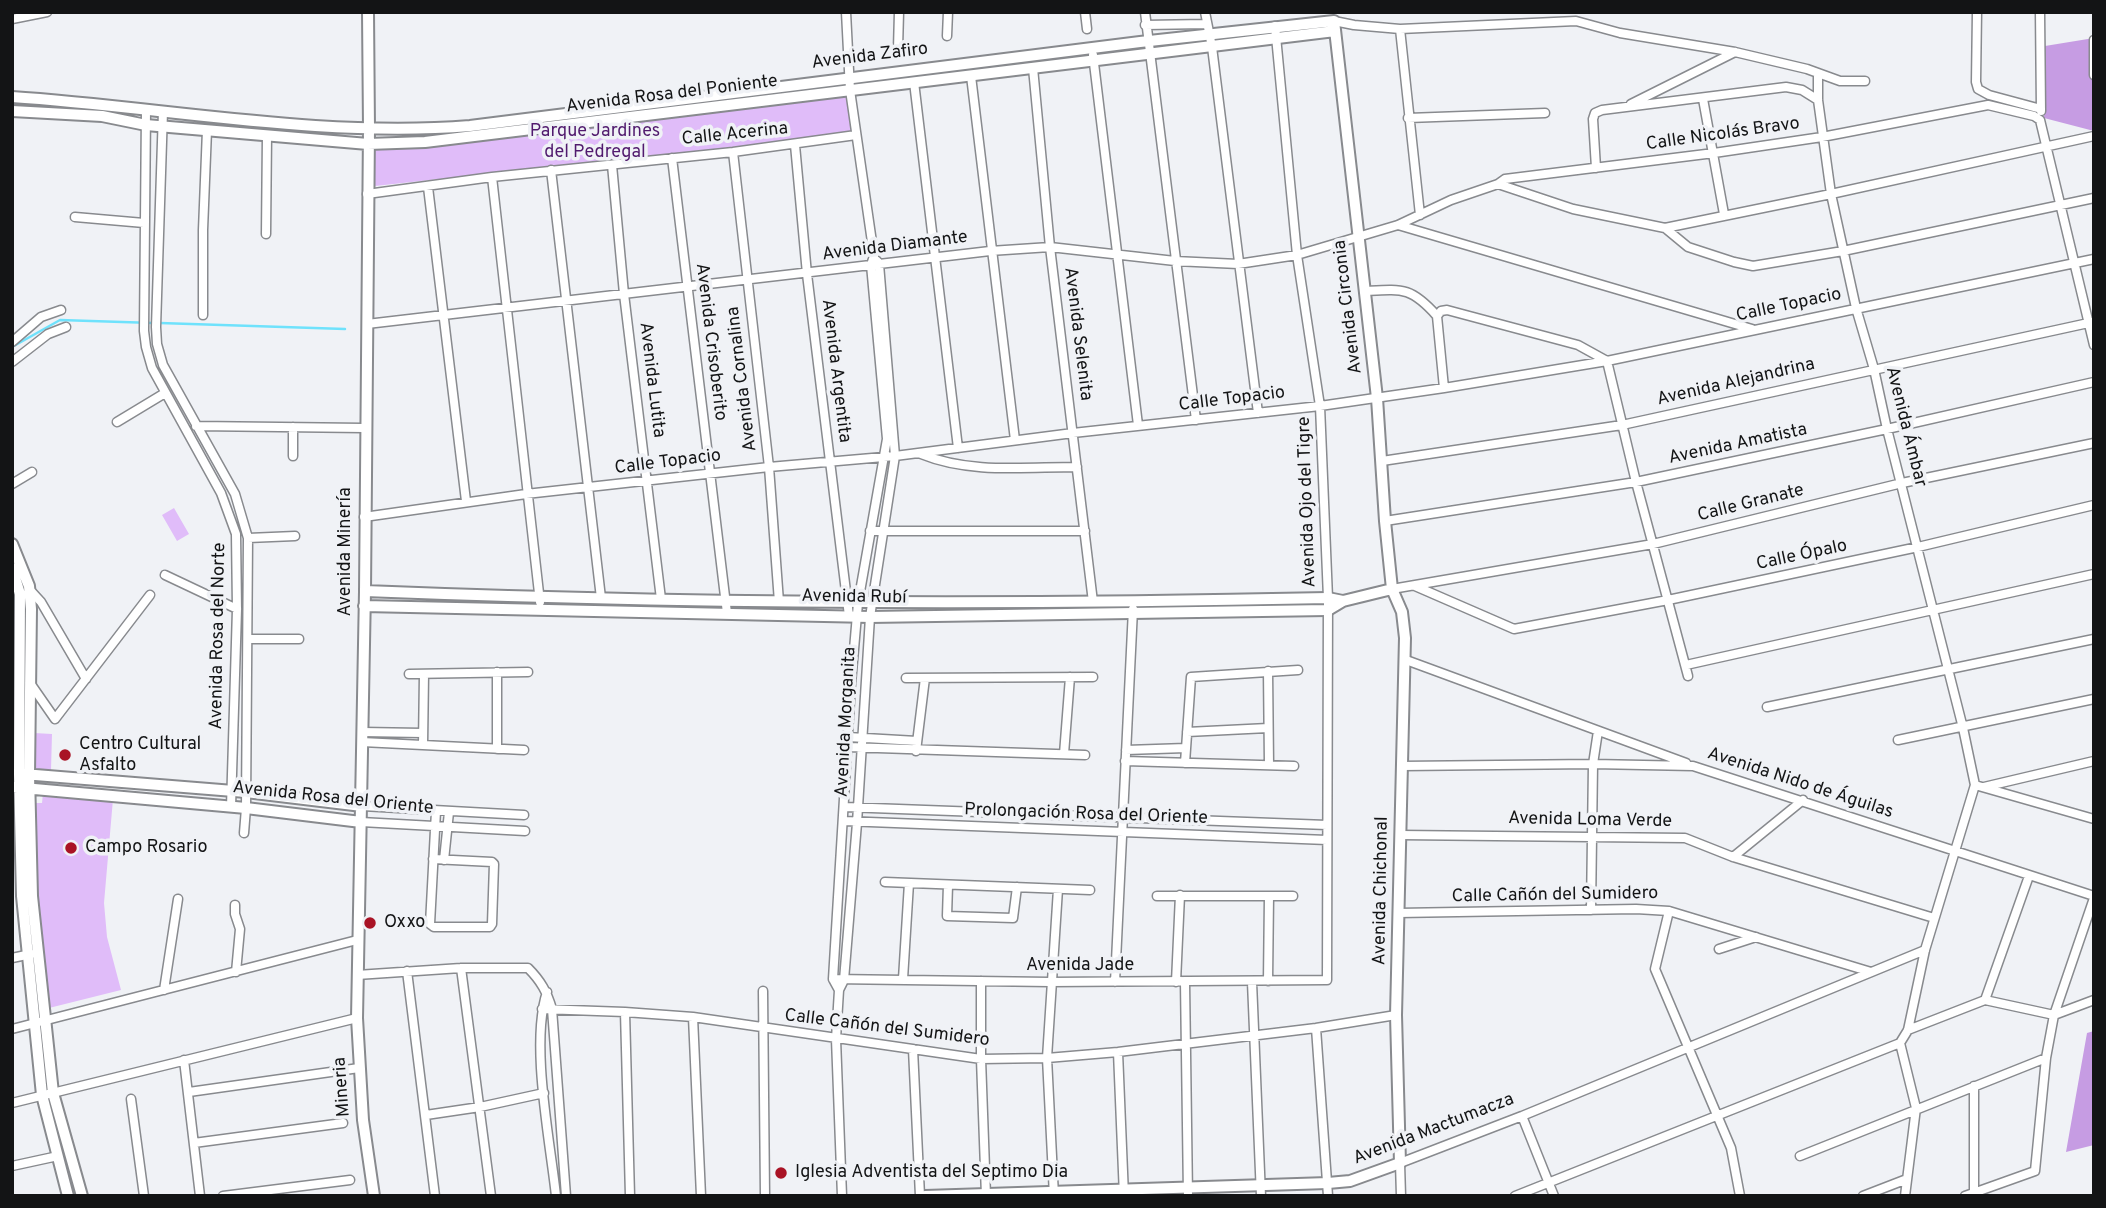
<!DOCTYPE html>
<meta charset="utf-8">
<style>
body{margin:0}
#map{position:relative;width:2106px;height:1208px;overflow:hidden;background:#f0f2f6;font-family:Overpass,sans-serif}
canvas{display:block}
.frame{position:absolute;inset:0;border:14px solid #131415;pointer-events:none}
</style>
<div id="map">
<canvas width="2106" height="1208"></canvas>
<div class="frame"></div>
</div>
<script>
const g = document.querySelector('canvas').getContext('2d');
g.lineJoin = 'round';
function fill(path, color) { g.fillStyle = color; g.fill(path, 'evenodd'); }
function trace(path, color, width, dash) { g.strokeStyle = color; g.lineWidth = width; g.lineCap = dash ? 'butt' : 'round'; g.setLineDash(dash || []); g.stroke(path); }
function write(font, color, halo, rows, align = 'center') {
  g.font = font + ' Overpass,sans-serif'; g.lineWidth = 7; g.setLineDash([]); g.textBaseline = 'middle'; g.strokeStyle = halo; g.fillStyle = color; for (const [text, x, y, turn = 0] of rows) {
    g.save(); g.translate(x, y); g.rotate((+turn || 0) * Math.PI / 180); g.textAlign = isNaN(turn) ? turn : align; if (halo) g.strokeText(text, 0, 0); g.fillText(text, 0, 0); g.restore();
  }
}
const green = new Path2D(`
 M848,95L852,134L375,186L371,148Z
 M174,508L189,534L177,541L162,515Z
 M34,733L52,734L51,770H33Z
 M43,793L113,799L104,903L107,937L121,990L49,1008L35,900L34,803H42Z`);
const forest = new Path2D(`
 M2094,38V131L2044,118L2045,46Z
 M2094,1031V1145L2066,1152L2087,1033Z`);
const stream = new Path2D(`
 M160,323L345,329
 M12,347L60,320L153,323`);
const street = new Path2D(`
 M1085,12L1087,29
 M1145,12L1196,420
 M1205,12L1212,47L1258,413
 M1977,12L1976,82L1978,89L1989,95L2041,109
 M2040,12L2041,111
 M12,19L47,12
 M1334,21L1354,25L1400,29L1576,21L1620,33L1735,52L1807,69L1840,81H1865
 M1145,25L1206,24
 M1400,29L1420,215
 M947,36L948,12
 M2094,40V75
 M898,49L899,12
 M1093,55L1138,425
 M1033,68L1050,247L1093,602
 M1818,74V100L1831,194L1856,308L1874,369L1887,429L1963,728L1975,785L1925,950L1908,1030L1900,1043L1916,1108L1905,1196
 M971,76L1015,440
 M914,82L958,448
 M1703,99L1724,214
 M1631,104L1735,52
 M146,110L144,331L146,347L152,368L221,493L236,534L237,609L231,807
 M163,111L156,327L157,344L163,365L235,494L248,538L246,808L244,833
 M1408,118L1545,113
 M795,145L807,274L849,616
 M733,152L769,467L779,602
 M672,158L727,613
 M612,165L624,294L661,599
 M1596,168L1593,119L1595,113L1602,110L1786,87L1802,90L1818,100
 M551,170L601,598
 M492,177L540,602
 M1498,184L1573,209L1665,228L1688,247L1734,262L1753,266L1843,251L2094,198
 M428,187L466,501
 M367,194L492,177L733,152L856,135
 M75,217L144,223
 M1398,225L1752,329
 M1665,228L1831,194L2094,136
 M266,234L267,135
 M1365,291C1403,289 1411,287 1437,316
 M203,315V230L207,130
 M1437,316L1441,311L1447,310L1578,345L1607,361L1636,482L1688,676
 M1437,316L1444,388
 M367,324L990,251L1050,247L1175,261L1238,264L1297,255L1398,225L1451,200L1498,184L1505,179L1714,153L1822,137L1988,105L2034,116L2040,120L2094,345
 M12,342L41,317L61,310
 M12,362L48,334L66,327
 M117,422L165,393
 M196,426L364,428
 M921,454C970,474 1025,467 1077,467
 M293,456V427
 M1382,461L1622,425L2093,322
 M12,484L32,472
 M364,517L526,494L769,467L895,456L1073,433L1320,406L1444,388L1607,361L2094,259
 M1385,521L1636,482L1887,429L2094,382
 M870,531H1085
 M248,538L295,536
 M165,575L237,609
 M1415,586L1514,629L1668,600L1918,547L2094,505
 M1392,589L1653,544L1902,483L2094,443
 M30,590L41,602L86,679
 M248,639H299
 M1406,660L1686,763
 M1686,665L2094,574
 M1268,671L1269,765
 M409,674L528,672
 M906,678L1093,677
 M30,683L55,719L150,595
 M1767,707L2094,639
 M362,732L423,733
 M1187,732L1268,728
 M848,737L917,741
 M1898,740L2094,699
 M362,742L524,750
 M423,745L424,674
 M848,747L1085,755
 M497,749V672
 M1126,750L1186,748
 M916,751L925,678
 M1064,754L1070,677
 M1125,761L1294,766
 M1185,763L1191,677L1298,670
 M1402,766L1593,764L1693,766L2094,896
 M1975,785L2094,819
 M1984,787L2094,761
 M362,806L524,815
 M845,807L1327,825
 M844,821L1327,840
 M361,822L525,831
 M1400,835L1685,838L1733,857L1934,918
 M1733,857L1803,800
 M433,859L492,862L494,864L492,924L490,927H434L430,924L436,811
 M444,860L449,812
 M885,882L1090,890
 M948,885L947,916L1013,918L1017,887
 M1157,896H1293
 M235,905V914L240,929L236,972
 M1591,910L1593,764L1598,731
 M1669,911L1655,969L1731,1148L1740,1196
 M1398,913L1636,909L1669,911L1871,972
 M1719,949L1756,937
 M12,958L31,954
 M461,968L491,1196
 M407,971L435,1196
 M357,975L461,968H528C541,981 547,992 552,1009L566,1196
 M833,979L1050,982L1327,980L1328,598L1320,406L1297,255L1275,26
 M903,979L909,883
 M981,981V1059L986,1196
 M1268,981L1269,896
 M1115,982L1133,609
 M1176,982L1180,895
 M1185,982L1188,1196
 M1252,982L1261,1196
 M164,990L178,899
 M839,990L833,979L851,684L858,603L887,439L871,265L874,256L850,90L846,12
 M763,991L765,1196
 M547,992C530,1043 550,1140 556,1196
 M1985,1000L2029,876
 M542,1009L625,1012L693,1017L981,1059L1047,1058L1118,1052L1316,1028L1396,1015
 M625,1012L630,1196
 M693,1017L701,1196
 M1316,1028L1328,1196
 M12,1029L357,940
 M1908,1030L1985,1000L2054,1015L2094,1000
 M913,1049L920,1196
 M1118,1052L1124,1196
 M184,1060L200,1196
 M189,1092L359,1068
 M131,1099L144,1196
 M12,1103L357,1018
 M426,1115L480,1107L544,1093
 M1522,1116L1554,1196
 M194,1143L343,1123
 M1800,1156L2046,1058
 M12,1166L58,1156
 M1974,1192V1086
 M223,1196L350,1180
 M842,1196L836,1039L839,990L844,980L857,823L870,617L895,456L879,264L877,261
 M1054,1196L1047,1058L1058,889
 M1401,1196L1400,1163L1522,1116L1925,950
 M1515,1196L1900,1043
 M1863,1196L1907,1179
 M1965,1196L2035,1171L2046,1058L2054,1015L2094,898`);
const secondary = new Path2D(`
 M368,12L369,129L365,591L357,1018L363,1120L374,1196
 M12,97C163,107 318,138 470,126L1140,42L1334,21L1377,398L1385,521L1392,589L1402,612L1405,638L1396,1015L1400,1163L1350,1181L1328,1183L925,1196
 M12,111L102,116L146,125L368,144L425,142L1335,31
 M12,544L29,586L31,609L29,775L32,896L53,1093L82,1196
 M12,568L20,594L19,774L22,896L42,1095L68,1196
 M365,591C686,604 1006,605 1328,598L1343,601
 M364,606L870,617L1328,610L1343,601L1392,589
 M23,774L246,792L362,806
 M12,787L246,808L361,822`);
const markers = [
 [65,755,7,"#a91325"],
 [71,848,7,"#a91325"],
 [370,923,7,"#a91325"],
 [781,1173,7,"#a91325"]
];
const streetNames = [
 ["Avenida Zafiro",870,57,-7],
 ["Avenida Rosa del Poniente",672,95,-7],
 ["Calle Acerina",735,135,-6],
 ["Calle Nicolás Bravo",1723,135,-8],
 ["Avenida Diamante",895,247,-7],
 ["Calle Topacio",1789,306,-12],
 ["Avenida Circonia",1349,307,-97],
 ["Avenida Selenita",1077,334,83],
 ["Avenida Crisoberito",710,342,83],
 ["Avenida Argentita",835,371,83],
 ["Avenida Cornalina",743,379,-97],
 ["Avenida Lutita",651,380,83],
 ["Avenida Alejandrina",1736,383,-13],
 ["Calle Topacio",1232,400,-7],
 ["Avenida Ámbar",1905,427,76],
 ["Avenida Amatista",1738,445,-12],
 ["Calle Topacio",668,463,-7],
 ["Avenida Ojo del Tigre",1308,502,-92],
 ["Calle Granate",1751,504,-14],
 ["Avenida Minería",346,552,-90],
 ["Calle Ópalo",1802,556,-12],
 ["Avenida Rubí",854,598,1],
 ["Avenida Rosa del Norte",219,636,-89],
 ["Avenida Morganita",847,722,-87],
 ["Avenida Nido de Águilas",1800,784,18],
 ["Avenida Rosa del Oriente",333,799,6],
 ["Prolongación Rosa del Oriente",1086,815,2],
 ["Avenida Loma Verde",1590,821,1],
 ["Avenida Chichonal",1382,891,-89],
 ["Calle Cañón del Sumidero",1555,896,-1],
 ["Avenida Jade",1080,966],
 ["Calle Cañón del Sumidero",887,1029,7],
 ["Mineria",343,1087,-94],
 ["Avenida Mactumacza",1434,1130,-21]
];
const parkNames = [
 ["Parque Jardines",595,132],
 ["del Pedregal",595,153]
];
const poiNames = [
 ["Centro Cultural",79,745],
 ["Asfalto",79,766],
 ["Campo Rosario",85,848],
 ["Oxxo",384,923],
 ["Iglesia Adventista del Septimo Dia",795,1173]
];
fill(green, '#e0bcf9');
fill(forest, '#c69ce3');
trace(stream, '#6fe2fc', 2.5);
trace(street, '#888a8e', 11);
trace(secondary, '#888a8e', 14);
trace(street, '#fff', 8);
trace(secondary, '#fff', 10);
for (const [x, y, r, color] of markers) { const dot = new Path2D(); dot.arc(x, y, r, 0, 2 * Math.PI); g.fillStyle = color; g.fill(dot); trace(dot, '#f0f2f6', 2.5); }
write('18px', '#131415', '#f0f2f6', streetNames);
write('18px', '#511a6e', '#f0f2f6', parkNames);
write('18px', '#131415', '#f0f2f6', poiNames, 'left');
</script>
